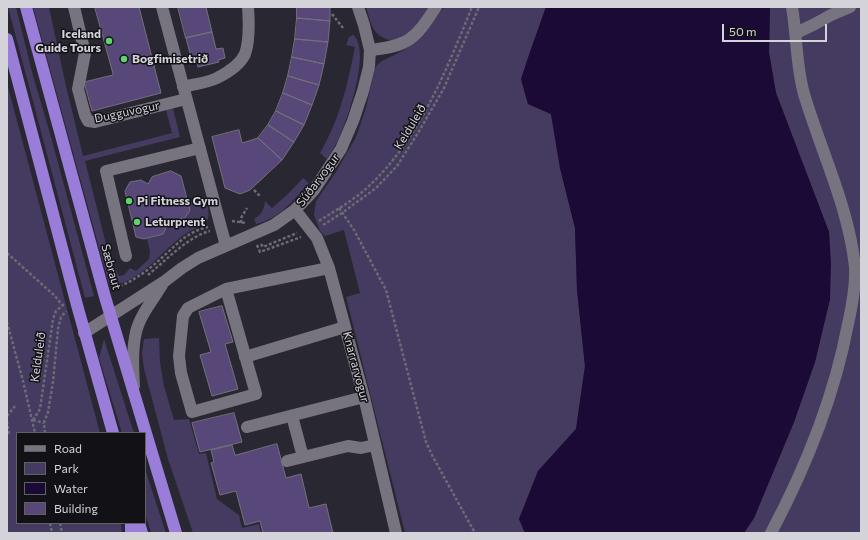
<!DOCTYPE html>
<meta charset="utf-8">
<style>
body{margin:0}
#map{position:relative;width:868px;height:540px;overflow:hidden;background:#292731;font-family:Commissioner,sans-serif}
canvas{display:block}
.frame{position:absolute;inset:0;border:8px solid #d4d3da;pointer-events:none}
.legend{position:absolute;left:16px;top:432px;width:130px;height:92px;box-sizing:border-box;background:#121115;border:1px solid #605f64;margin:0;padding:5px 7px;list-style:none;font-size:12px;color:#d4d3da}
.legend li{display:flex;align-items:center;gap:8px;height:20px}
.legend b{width:20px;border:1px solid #605f64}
.scale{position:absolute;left:722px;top:24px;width:105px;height:18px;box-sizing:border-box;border:2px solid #d4d3da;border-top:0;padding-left:5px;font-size:12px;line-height:14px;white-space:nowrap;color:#d4d3da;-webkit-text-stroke:3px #121115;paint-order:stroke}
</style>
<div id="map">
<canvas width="868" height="540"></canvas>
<div class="frame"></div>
<ul class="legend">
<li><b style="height:5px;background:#777480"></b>Road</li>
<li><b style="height:11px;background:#453a5f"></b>Park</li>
<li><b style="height:11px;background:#1b0a36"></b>Water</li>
<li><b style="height:11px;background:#574879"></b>Building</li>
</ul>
<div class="scale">50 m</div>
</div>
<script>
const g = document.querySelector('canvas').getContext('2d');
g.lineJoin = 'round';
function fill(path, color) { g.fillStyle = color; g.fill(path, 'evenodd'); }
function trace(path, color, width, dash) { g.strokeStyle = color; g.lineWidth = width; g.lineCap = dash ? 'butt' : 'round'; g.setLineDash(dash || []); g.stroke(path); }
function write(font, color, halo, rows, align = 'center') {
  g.font = font + ' Commissioner,sans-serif'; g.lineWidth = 3; g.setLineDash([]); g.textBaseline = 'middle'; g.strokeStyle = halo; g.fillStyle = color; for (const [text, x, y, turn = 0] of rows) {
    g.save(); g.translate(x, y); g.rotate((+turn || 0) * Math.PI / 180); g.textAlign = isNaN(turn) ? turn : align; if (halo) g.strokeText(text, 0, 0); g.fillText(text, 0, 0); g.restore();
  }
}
const green = new Path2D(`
 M8,7H16L32,72L51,137L94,296L85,298Z
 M33,7H49L66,86L83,156L172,133L166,110L173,108L180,137L85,161L109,256L119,276L124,275L130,268L136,271L149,259L150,251L147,239L163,234L166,228L164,223L187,201L205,197C207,204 211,214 207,221C204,227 192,229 187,233C161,250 144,280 112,286L109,283L106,273Z
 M366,7H433C426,14 412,32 405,37C401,39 394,41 390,40C372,36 371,23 366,7Z
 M444,7H546L530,52L521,79L528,104L551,114L560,168L575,228L577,290L585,366L576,429L538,471L519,519L525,533H405L346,297L360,293L344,230L325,236L320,231L314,215L316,201L336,172L356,137L366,108L374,71L377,65L382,61L404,50L425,33Z
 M770,7H861V533H744L754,518L794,422L815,362L830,299L829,232L776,93L769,53Z
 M353,35C372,49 347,122 338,140C335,146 331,152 327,159L320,153C340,118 347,87 355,47L346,45L349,37Z
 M7,83L100,433H17V523H121L122,533H7Z
 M303,178L309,183C294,200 279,219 256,224L254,219C262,214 264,210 265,201L272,208L290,192Z
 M159,338L160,362L164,386L174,420L189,419L199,454L206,453L217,499L239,515L242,528L259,524L261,533H193L168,459L144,369L142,353L144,339Z
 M104,339L134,433H122L99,358Z
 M145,469L166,533H151L145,513Z`);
const water = new Path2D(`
 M546,7H770L769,53L776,93L829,232L831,264L830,299L815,362L794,422L754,518L744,533H525L519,519L538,471L576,429L585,366L577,290L575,228L560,168L551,114L528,104L521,79L530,52Z`);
const building = new Path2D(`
 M95,7H139L161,93L92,111L84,82L113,75Z
 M178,7H206L212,32L186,38Z
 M297,7H330V21L297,18Z
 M297,18L330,21L328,42L295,39Z
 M212,32L216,49L223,48L225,58L218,60L219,62L198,67L195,56L191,57L186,38Z
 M295,39L328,42L324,64L292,57Z
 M292,57L324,64L319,85L288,76Z
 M288,76L319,85L312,105L283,93Z
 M283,93L312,105L304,125L276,111Z
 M276,111L304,125L294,142L268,125Z
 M268,125L294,142L282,160L258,138Z
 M239,130L242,143L258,138L282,160L250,190L240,194L225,188L212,137Z
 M171,171L181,176L190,210L185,218L164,223L166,228L163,234L144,239L136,237L125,191L130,182L141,180L148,184L152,177Z
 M222,306L233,342L225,344L238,389L212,396L200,355L211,352L199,312Z
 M234,413L242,442L200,452L192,423Z
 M277,444L286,478L301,474L309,508L326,504L333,533H263L260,521L245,525L236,491L220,495L211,463L214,462L211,450L232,445L235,455Z`);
const path = new Path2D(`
 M332,14L343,28
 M254,190L260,196
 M339,208L354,230L386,290L426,442L433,457L475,533
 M232,221L246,223
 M319,221C336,210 354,200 369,186C420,138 446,71 472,7
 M241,223V218L247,208
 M323,225L342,213L376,188L397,166L418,133L444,88L479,7
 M261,244L263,247L297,233
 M257,245L260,252L301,237
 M7,253L55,296L62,305
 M148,275C165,261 189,236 210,231
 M115,288C135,281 151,268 167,253C180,241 190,231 208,227
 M7,322L23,381L35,433
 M7,416L15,406
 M33,420L40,409L53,319L56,311L64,304
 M33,420L44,423
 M7,421L9,434L7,435
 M45,433L44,423L48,412L53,382L58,329L61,317L66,311
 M50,523L52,533
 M60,523L62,533`);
const minor = new Path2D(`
 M74,7L85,53L78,89L85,115L88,121L95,122L186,99
 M162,7L226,246
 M796,33L815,24L831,15L850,7
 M370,50C409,46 415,39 436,7
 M183,87C194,84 207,83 217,78C227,73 240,65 245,54C250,40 249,21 248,7
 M295,210L317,238L329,268L364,397L396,533
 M126,256L106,171L200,148
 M226,289L256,394L192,412L181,373L179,356L183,316L188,308L226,289L329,268
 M84,333L165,281L182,268L198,258L274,225L295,210L314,190L341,149L353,121L363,91L369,67L370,50L364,25L358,7
 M245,357L345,327
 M134,386C133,368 132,349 136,332C140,315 153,300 162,285
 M292,416L303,457
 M247,427L364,397
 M287,461L348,446L361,448L375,445
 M771,533C806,467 834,398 848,324C852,306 856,286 855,267C849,208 821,151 804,94C796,66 797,36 792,7`);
const highway = new Path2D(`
 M26,7L105,297L176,533
 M7,39L77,305L113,433
 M139,523L142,533
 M131,533V523`);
const markers = [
 [109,41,4,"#5cd56d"],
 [124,59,4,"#5cd56d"],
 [129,201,4,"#5cd56d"],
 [137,222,4,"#5cd56d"]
];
const poiNames = [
 ["Iceland",101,34,"right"],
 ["Guide Tours",101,48,"right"],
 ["Bogfimisetrið",132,59],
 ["Pi Fitness Gym",137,201],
 ["Leturprent",145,222]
];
const streetNames = [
 ["Dugguvogur",127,112,-12],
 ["Kelduleið",410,127,-59],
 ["Súðarvogur",318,180,-53],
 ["Sæbraut",111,267,75],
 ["Kelduleið",38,357,-82],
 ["Knarrarvogur",356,367,75]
];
fill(green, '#453a5f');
fill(water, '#1b0a36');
fill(building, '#574879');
trace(building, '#73707c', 1);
trace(path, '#6c6b74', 2.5, [3, 2]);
trace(minor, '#777480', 12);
trace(highway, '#997dd9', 12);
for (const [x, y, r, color] of markers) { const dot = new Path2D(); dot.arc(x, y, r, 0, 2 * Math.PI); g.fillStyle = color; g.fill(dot); trace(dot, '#121115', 1.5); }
write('bold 12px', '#d4d3da', '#121115', poiNames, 'left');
write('12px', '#d4d3da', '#121115', streetNames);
</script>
